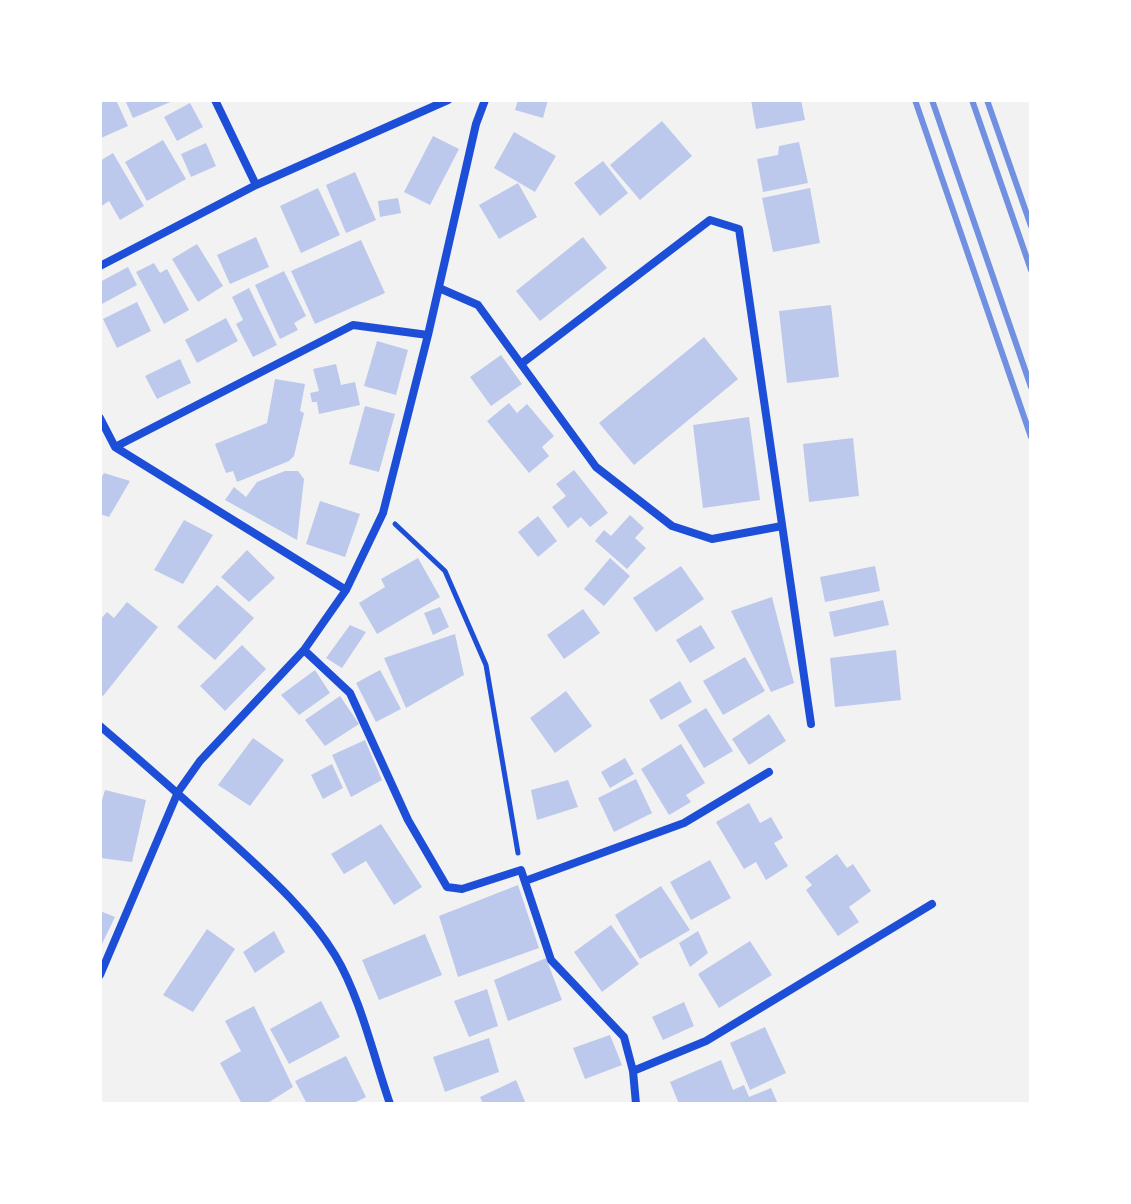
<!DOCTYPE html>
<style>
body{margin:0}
#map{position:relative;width:1131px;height:1204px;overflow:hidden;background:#f2f2f2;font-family:"IBM Plex Sans",sans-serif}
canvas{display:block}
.frame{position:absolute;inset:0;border:102px solid #fff;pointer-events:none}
</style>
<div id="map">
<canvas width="1131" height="1204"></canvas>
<div class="frame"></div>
</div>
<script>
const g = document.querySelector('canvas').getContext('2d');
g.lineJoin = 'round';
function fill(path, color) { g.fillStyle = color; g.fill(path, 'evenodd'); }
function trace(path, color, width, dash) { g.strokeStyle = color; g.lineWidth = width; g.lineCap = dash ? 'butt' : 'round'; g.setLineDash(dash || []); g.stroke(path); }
const building = new Path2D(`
 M100,100H116L128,126L101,138Z
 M125,100H175L133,118Z
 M518,100H548L543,118L515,110Z
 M751,100H801L805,120L756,129Z
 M190,103L203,127L177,141L164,117Z
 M662,121L692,156L640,200L610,165Z
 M514,132L556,156L535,192L494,168Z
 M433,136L459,149L430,205L404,192Z
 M163,140L186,179L147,201L125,162Z
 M799,142L808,183L763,192L757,159L778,155L779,146Z
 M206,143L216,166L191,177L181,154Z
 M113,153L144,206L120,220L109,201L100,207V161Z
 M603,161L628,193L600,216L574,183Z
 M355,172L376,220L346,233L326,185Z
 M518,183L537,217L499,239L479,205Z
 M318,188L340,235L301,253L280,206Z
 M810,188L820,243L773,252L762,198Z
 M398,198L401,213L380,217L378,201Z
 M256,237L269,267L230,284L217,255Z
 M583,237L607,268L540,321L516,291Z
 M361,240L385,293L315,324L291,271Z
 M197,244L223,286L198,302L172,259Z
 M154,263L160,273L167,269L189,310L164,324L136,272Z
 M128,267L137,285L100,305V282Z
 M284,271L306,316L294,323L298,330L280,339L255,285Z
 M249,288L277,345L253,357L236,324L243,320L232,297Z
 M137,302L151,331L117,348L103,319Z
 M831,305L839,377L787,383L779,311Z
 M226,318L238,341L197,363L185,340Z
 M704,337L738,379L634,465L599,423Z
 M377,341L408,350L396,395L364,386Z
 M501,355L522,384L491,406L470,377Z
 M180,359L191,383L157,399L145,376Z
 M336,364L341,385L355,382L360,405L319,414L317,402H312L310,393L319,391L313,369Z
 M275,379L305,384L300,411L304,413L294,456L289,461L237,482L233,471L226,473L215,444L267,423Z
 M509,403L517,413L527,404L554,436L542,447L549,456L529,473L487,421Z
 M365,406L395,414L379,472L349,464Z
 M749,417L760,500L703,508L693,425Z
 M853,438L859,496L809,502L803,444Z
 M574,470L608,513L590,527L581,517L568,528L552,507L566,496L556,484Z
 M285,471H298L304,479L297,540L225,500L234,487L246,497L257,482Z
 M104,473L130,481L109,517L100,514V479Z
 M320,501L360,514L345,557L306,544Z
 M630,515L644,528L635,538L646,548L627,569L595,541L604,530L611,536Z
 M538,516L557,541L538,557L518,532Z
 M184,520L213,535L183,584L154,570Z
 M247,550L275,578L249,602L221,577Z
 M418,558L440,597L377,634L359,603L385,587L381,579Z
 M610,558L630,576L604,606L584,589Z
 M681,566L704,599L656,632L633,598Z
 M875,566L880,591L825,602L820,577Z
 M217,585L254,618L215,660L177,627Z
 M772,597L794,683L771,692L731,611Z
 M883,600L889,625L834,637L829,612Z
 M127,602L158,627L103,696L100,694V620L107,612L114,618Z
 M440,607L449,627L433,635L424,613Z
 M583,609L600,633L564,659L547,635Z
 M350,625L366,632L342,668L326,658Z
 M701,625L715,648L690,663L676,640Z
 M455,634L464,675L406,708L384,658Z
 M242,645L266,669L225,711L200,686Z
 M896,650L901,700L835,707L830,658Z
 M745,657L765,691L723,715L703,681Z
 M315,670L330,693L299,715L281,695Z
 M380,670L401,709L376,722L356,683Z
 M680,681L692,702L661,720L649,700Z
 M566,691L592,726L555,753L530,718Z
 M340,696L359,724L325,746L305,720Z
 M706,708L733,751L704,768L678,725Z
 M769,714L786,741L749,765L732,739Z
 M253,738L284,760L250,806L218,785Z
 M365,740L382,780L351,797L332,755Z
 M681,744L705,783L686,795L691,802L669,815L641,769Z
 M625,758L634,774L610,788L601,772Z
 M332,764L343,788L323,799L311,775Z
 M636,779L652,813L614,832L598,798Z
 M568,780L578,807L537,820L531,790Z
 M105,790L146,800L132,862L100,858V807Z
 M749,803L760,823L771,817L783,838L774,843L788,866L766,880L756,862L744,869L716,822Z
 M381,824L422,887L394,905L366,861L344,874L331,854Z
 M837,854L847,868L853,864L871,891L849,907L859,922L838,936L806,890L812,885L805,877Z
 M710,860L731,898L691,920L670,882Z
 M518,885L539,948L458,977L439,916Z
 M661,886L690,930L640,959L615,915Z
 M100,911L115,917L100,948Z
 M611,925L639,964L602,992L574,952Z
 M207,929L235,949L193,1012L163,995Z
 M274,931L285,952L255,973L243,952Z
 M698,931L708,953L690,967L679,943Z
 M425,934L442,975L379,1000L362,960Z
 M750,941L772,975L719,1008L698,974Z
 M546,958L562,1000L508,1021L494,980Z
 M487,989L498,1026L469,1037L454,1001Z
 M321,1001L340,1037L289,1064L270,1029Z
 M684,1002L694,1026L663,1040L652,1017Z
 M254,1006L293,1087L266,1104H242L220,1063L241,1051L225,1021Z
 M765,1027L786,1073L750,1090L730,1043Z
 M610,1035L622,1065L585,1079L573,1048Z
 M489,1038L499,1072L445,1092L433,1057Z
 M346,1056L366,1097L352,1104H307L295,1081Z
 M721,1060L733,1090L744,1085L749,1097L771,1088L778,1104H679L670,1082Z
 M516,1080L526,1104H483L480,1097Z`);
const path = new Path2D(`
 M395,524L445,571L486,665L518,853`);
const minor = new Path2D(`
 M215,100L256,185
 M100,266L256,185L448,100
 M439,288L478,305L596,467L672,526L712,539L782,526
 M521,364L710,220L739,229L811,724
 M100,418L115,447L346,590
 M115,447L353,325L428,335
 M304,650L350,693L408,820L447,887L462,889L521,870L551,960L624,1037L633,1071L636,1104
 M100,726C147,766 192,806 237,847C273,880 310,914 335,955C360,996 374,1058 390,1104
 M525,881L684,823L769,772
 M100,975L178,792L200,761L304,650L346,590L383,513L428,335L476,124L485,100
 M633,1071L706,1041L932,904`);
const rail = new Path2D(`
 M915,100L1031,437
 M932,100L1031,387
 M972,100L1031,270
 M987,100L1031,226`);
fill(building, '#bdc9ec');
trace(path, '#1d4ed8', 5);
trace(minor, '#1d4ed8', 8);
trace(rail, '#7290e2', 6);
</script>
